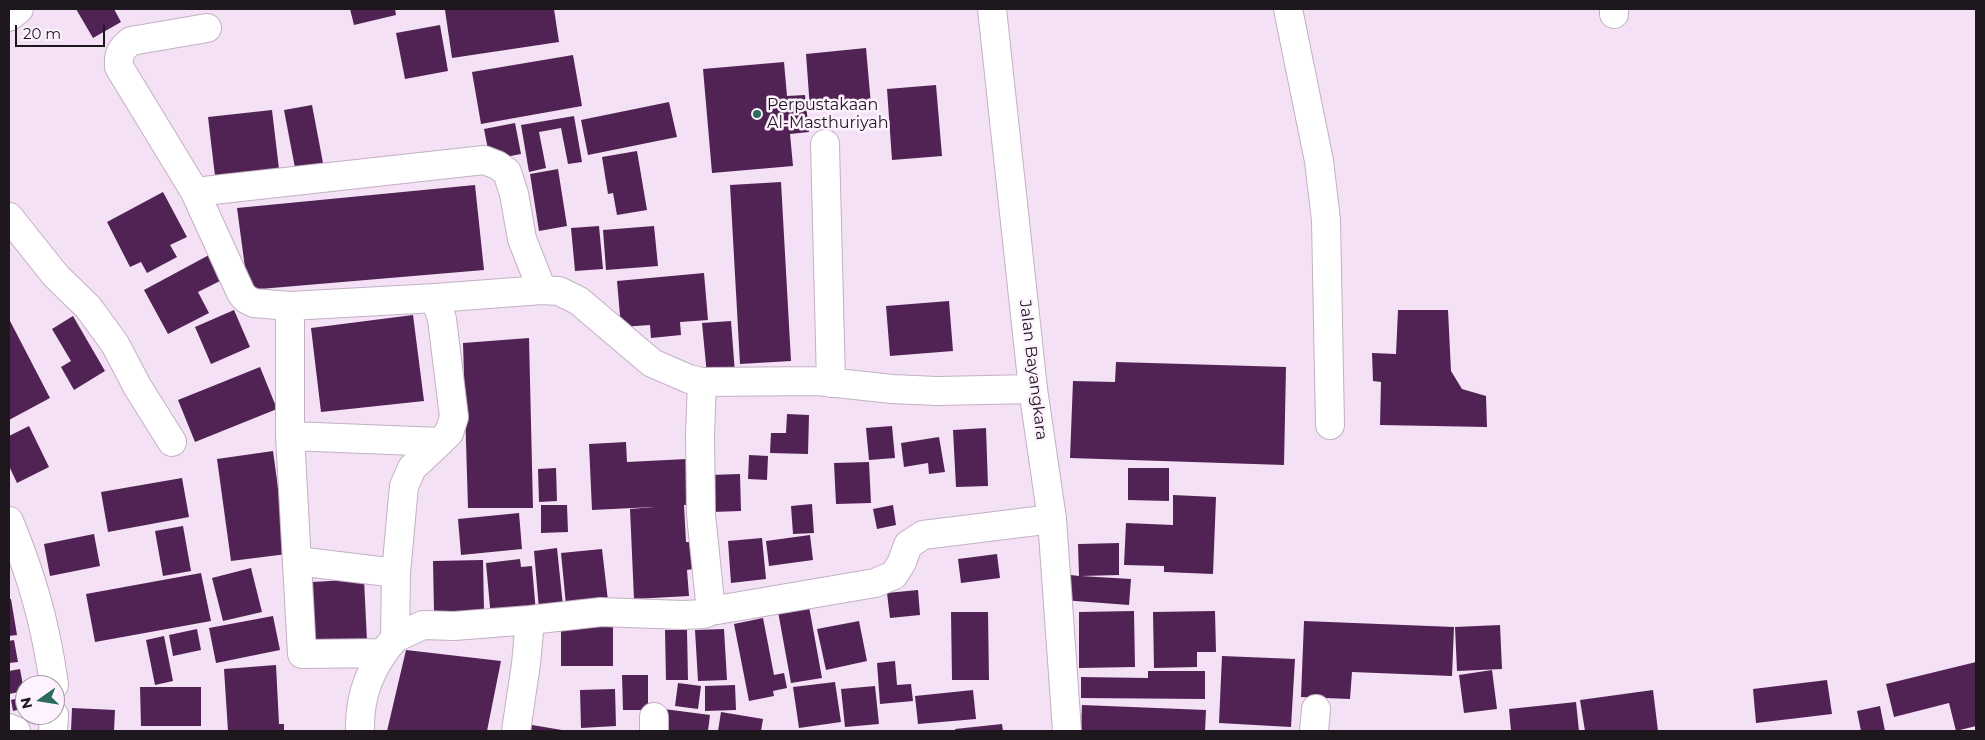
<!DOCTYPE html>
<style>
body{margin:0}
#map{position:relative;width:1985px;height:740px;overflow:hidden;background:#f4e1f5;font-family:Montserrat,sans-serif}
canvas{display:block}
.frame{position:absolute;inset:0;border:10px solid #1e171e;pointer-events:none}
.north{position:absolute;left:15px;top:675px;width:50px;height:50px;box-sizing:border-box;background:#fdf2fd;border:1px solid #a49aa4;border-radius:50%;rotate:257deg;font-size:14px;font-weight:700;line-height:20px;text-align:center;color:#1e171e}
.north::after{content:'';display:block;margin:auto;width:18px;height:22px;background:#2b6d5d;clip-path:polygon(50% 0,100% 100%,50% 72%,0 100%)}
.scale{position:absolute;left:15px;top:25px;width:90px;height:22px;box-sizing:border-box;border:2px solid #1e171e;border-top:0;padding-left:6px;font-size:15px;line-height:18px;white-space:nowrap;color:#1e171e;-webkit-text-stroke:4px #fdf2fd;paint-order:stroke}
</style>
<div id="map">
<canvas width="1985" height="740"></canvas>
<div class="frame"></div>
<div class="north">N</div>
<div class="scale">20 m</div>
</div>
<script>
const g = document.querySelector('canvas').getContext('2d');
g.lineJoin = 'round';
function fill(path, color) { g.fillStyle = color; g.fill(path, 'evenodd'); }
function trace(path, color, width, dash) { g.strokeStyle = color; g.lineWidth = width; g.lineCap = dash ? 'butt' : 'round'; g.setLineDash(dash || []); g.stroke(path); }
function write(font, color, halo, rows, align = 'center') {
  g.font = font + ' Montserrat,sans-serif'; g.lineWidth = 5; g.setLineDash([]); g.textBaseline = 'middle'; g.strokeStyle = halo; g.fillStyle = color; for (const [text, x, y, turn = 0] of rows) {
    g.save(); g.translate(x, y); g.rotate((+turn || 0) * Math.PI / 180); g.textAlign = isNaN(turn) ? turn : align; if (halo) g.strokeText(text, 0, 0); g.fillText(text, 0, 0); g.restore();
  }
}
const building = new Path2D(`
 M76,9H114L121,22L93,38Z
 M350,9H395L396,15L354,25Z
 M453,9H554L559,42L452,58L445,10Z
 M440,25L448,71L405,79L396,33Z
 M866,48L871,105L810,109L806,54Z
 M573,55L582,106L481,124L472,72Z
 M784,62L787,96L805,95L809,132L790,134L793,166L712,173L703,69Z
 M936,85L942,156L892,160L887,89Z
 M669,102L677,137L588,155L581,120Z
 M312,105L323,163L295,168L284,110Z
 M272,110L279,169L215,176L208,117Z
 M574,116L582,162L568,164L561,128L539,132L546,168L529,172L521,125Z
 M515,123L521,154L490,160L484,129Z
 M637,151L647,210L617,215L613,193L608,194L602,157Z
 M558,169L567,226L539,231L530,174Z
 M781,182L791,361L740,364L730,185Z
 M475,185L484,270L248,290L237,208Z
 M163,192L187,237L170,245L177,257L147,273L141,262L130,267L107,222Z
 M599,226L603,269L575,271L571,228Z
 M654,226L658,266L606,270L603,230Z
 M209,255L222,280L198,292L209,313L168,334L144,290Z
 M704,273L708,320L680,322L681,335L651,338L650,325L621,327L617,281Z
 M949,301L953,351L890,356L886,306Z
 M234,310L250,347L211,364L195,327Z
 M1398,310H1448L1451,371L1462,389L1486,396L1487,427L1380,425L1381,382L1373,381L1372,353L1396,354Z
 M413,315L424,401L321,412L311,328Z
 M73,316L105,371L74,390L61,367L71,361L52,329Z
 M9,319L50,398L9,420Z
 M731,321L735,373L707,375L702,323Z
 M529,338L533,508H468L463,343Z
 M1116,362L1286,367L1284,465L1070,458L1073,381L1115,382Z
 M260,367L277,409L195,442L178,400Z
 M787,414L809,415L808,454L770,453L771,433H786Z
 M29,426L49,467L17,483L9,466V436Z
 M892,426L895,458L869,460L866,428Z
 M986,428L988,486L956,487L953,430Z
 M939,437L945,472L929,474L928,463L904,467L901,443Z
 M626,442L627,462L687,459L689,505H684L686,542H692L693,569L687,570L689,596L634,599L630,509L654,507L592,510L589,444Z
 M273,451L287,554L231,561L217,459Z
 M749,455L768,456L767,480L748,479Z
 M869,462L871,503L836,504L834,463Z
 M556,468L557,501L539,502L538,469Z
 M1128,468H1169V501L1128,500Z
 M740,474L741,511L712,512L710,475Z
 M182,478L189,517L108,532L101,492Z
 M1173,495L1216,497L1213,574L1164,572V566L1124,565L1126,523L1173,525Z
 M812,504L814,533L793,534L791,506Z
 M541,505H567L568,532L541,533Z
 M893,505L896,525L877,529L873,509Z
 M519,513L522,549L461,555L458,519Z
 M183,526L191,571L163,576L155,531Z
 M94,534L100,566L50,576L44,544Z
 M810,535L813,560L769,566L766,541Z
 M762,538L766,579L731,583L728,541Z
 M1119,543V575L1081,576L1131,579L1129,605L1062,600L1063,574L1079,576L1078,544Z
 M557,548L563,606L539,609L534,551Z
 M602,549L608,601L566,605L561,553Z
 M997,554L1000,578L961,583L958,559Z
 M520,559L521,567L532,566L536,613L491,618L486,563Z
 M483,560L484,611L434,612L433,561Z
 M251,568L262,612L223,621L212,578Z
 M201,573L211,621L95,642L86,594Z
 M364,579L367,641L315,643L312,582Z
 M918,590L920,615L890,618L887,593Z
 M9,599H11L17,635L9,636Z
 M808,601L822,678L791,683L777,606Z
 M1134,611L1135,667L1079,668V612Z
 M1215,611L1216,652H1197V667L1154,668L1153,612Z
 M951,612H988L989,680H952Z
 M273,616L280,650L216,663L209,628Z
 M763,618L774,675L784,673L787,688L773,691L774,696L749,701L734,624Z
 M859,621L867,661L826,670L817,629Z
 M1304,621L1454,627L1452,676L1352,672L1350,699L1301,697Z
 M1500,625L1502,669L1457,671L1455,627Z
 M561,626H613V666H561Z
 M197,629L201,650L173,656L169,635Z
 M724,629L727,680L698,681L695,630Z
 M665,630H687L688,680H666Z
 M164,636L173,681L155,685L146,640Z
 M14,640L18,662L9,663V641Z
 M406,650L501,661L487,731H387Z
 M1222,656L1295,659L1291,727L1219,723Z
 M895,661L897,685L911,684L913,701L880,704L877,663Z
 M1976,662V726L1956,731L1949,703L1894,717L1886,684Z
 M276,665L279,724H284V731H228L224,669Z
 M20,669L24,691L9,694V671Z
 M1492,670L1497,709L1464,713L1459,675Z
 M1148,671H1205V699L1081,698V677L1148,678Z
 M622,675H648V710H623Z
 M1827,680L1832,714L1756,723L1753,689Z
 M835,682L841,722L799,728L793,687Z
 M678,683L701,686L698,709L675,706Z
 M735,685L736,710L705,711V686Z
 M875,686L879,724L845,727L841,689Z
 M140,687H201V726H141Z
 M615,689L616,726L581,728L580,690Z
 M973,690L976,719L918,724L915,696Z
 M1653,690L1658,731H1585L1580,700Z
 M25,696V708L13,711L11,700Z
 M1576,702L1579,731H1511L1509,709Z
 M1082,705L1206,710L1205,731H1081Z
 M1880,706L1885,731H1861L1857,711Z
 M72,708L115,710L114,731H71Z
 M664,709L710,715L708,731H661Z
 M721,712L763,719L761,731H718Z
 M1002,724L1003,731H956L955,729Z
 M532,725L562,730V731H531Z`);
const minor = new Path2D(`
 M1288,9L1319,161L1326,220L1330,425
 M1614,9V14
 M9,17L19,9
 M207,28L131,41C121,49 118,54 119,67L195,192L484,160L497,165L507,172L514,194L522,239L542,290L559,291L579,301L652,363L689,379L702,382L818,381L892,389L937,391L1033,389
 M825,144L831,383
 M195,192L241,293L246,299L254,303L290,306L435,298
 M9,217L56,276L88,307L115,344L137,386L172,442
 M290,306V436L302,654L383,653
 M702,382L700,435L701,515L711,611
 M290,436L440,442
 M9,521C32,577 46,625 54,685
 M297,561L396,573
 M395,638L423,625L454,626L530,620L601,612L683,615L704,614L711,611L875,583L894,575L902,562L908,545L923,535L1052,519
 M9,728L16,731
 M53,731L54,715
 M360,731C359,694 371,666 395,638L396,573L404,486L412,468L449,433L454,417L442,319L435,298L542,290
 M516,731L526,664L530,620
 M654,731V717
 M1314,731L1316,709`);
const highway = new Path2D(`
 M992,9L1033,389L1052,519L1067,731`);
const markers = [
 [757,114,5,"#2b6d5d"]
];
const poiNames = [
 ["Perpustakaan",767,105],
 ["Al-Masthuriyah",767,123]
];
const streetNames = [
 ["Jalan Bayangkara",1033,370,83]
];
fill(building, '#512354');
trace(minor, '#c2b0c3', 30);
trace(highway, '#c2b0c3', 30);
trace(minor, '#fff', 28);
trace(highway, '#fff', 28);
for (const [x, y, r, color] of markers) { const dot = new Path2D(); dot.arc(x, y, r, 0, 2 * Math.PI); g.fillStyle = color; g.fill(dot); trace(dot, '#fdf2fd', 2); }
write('16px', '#1e171e', '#fdf2fd', poiNames, 'left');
write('16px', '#1e171e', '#fdf2fd', streetNames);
</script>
